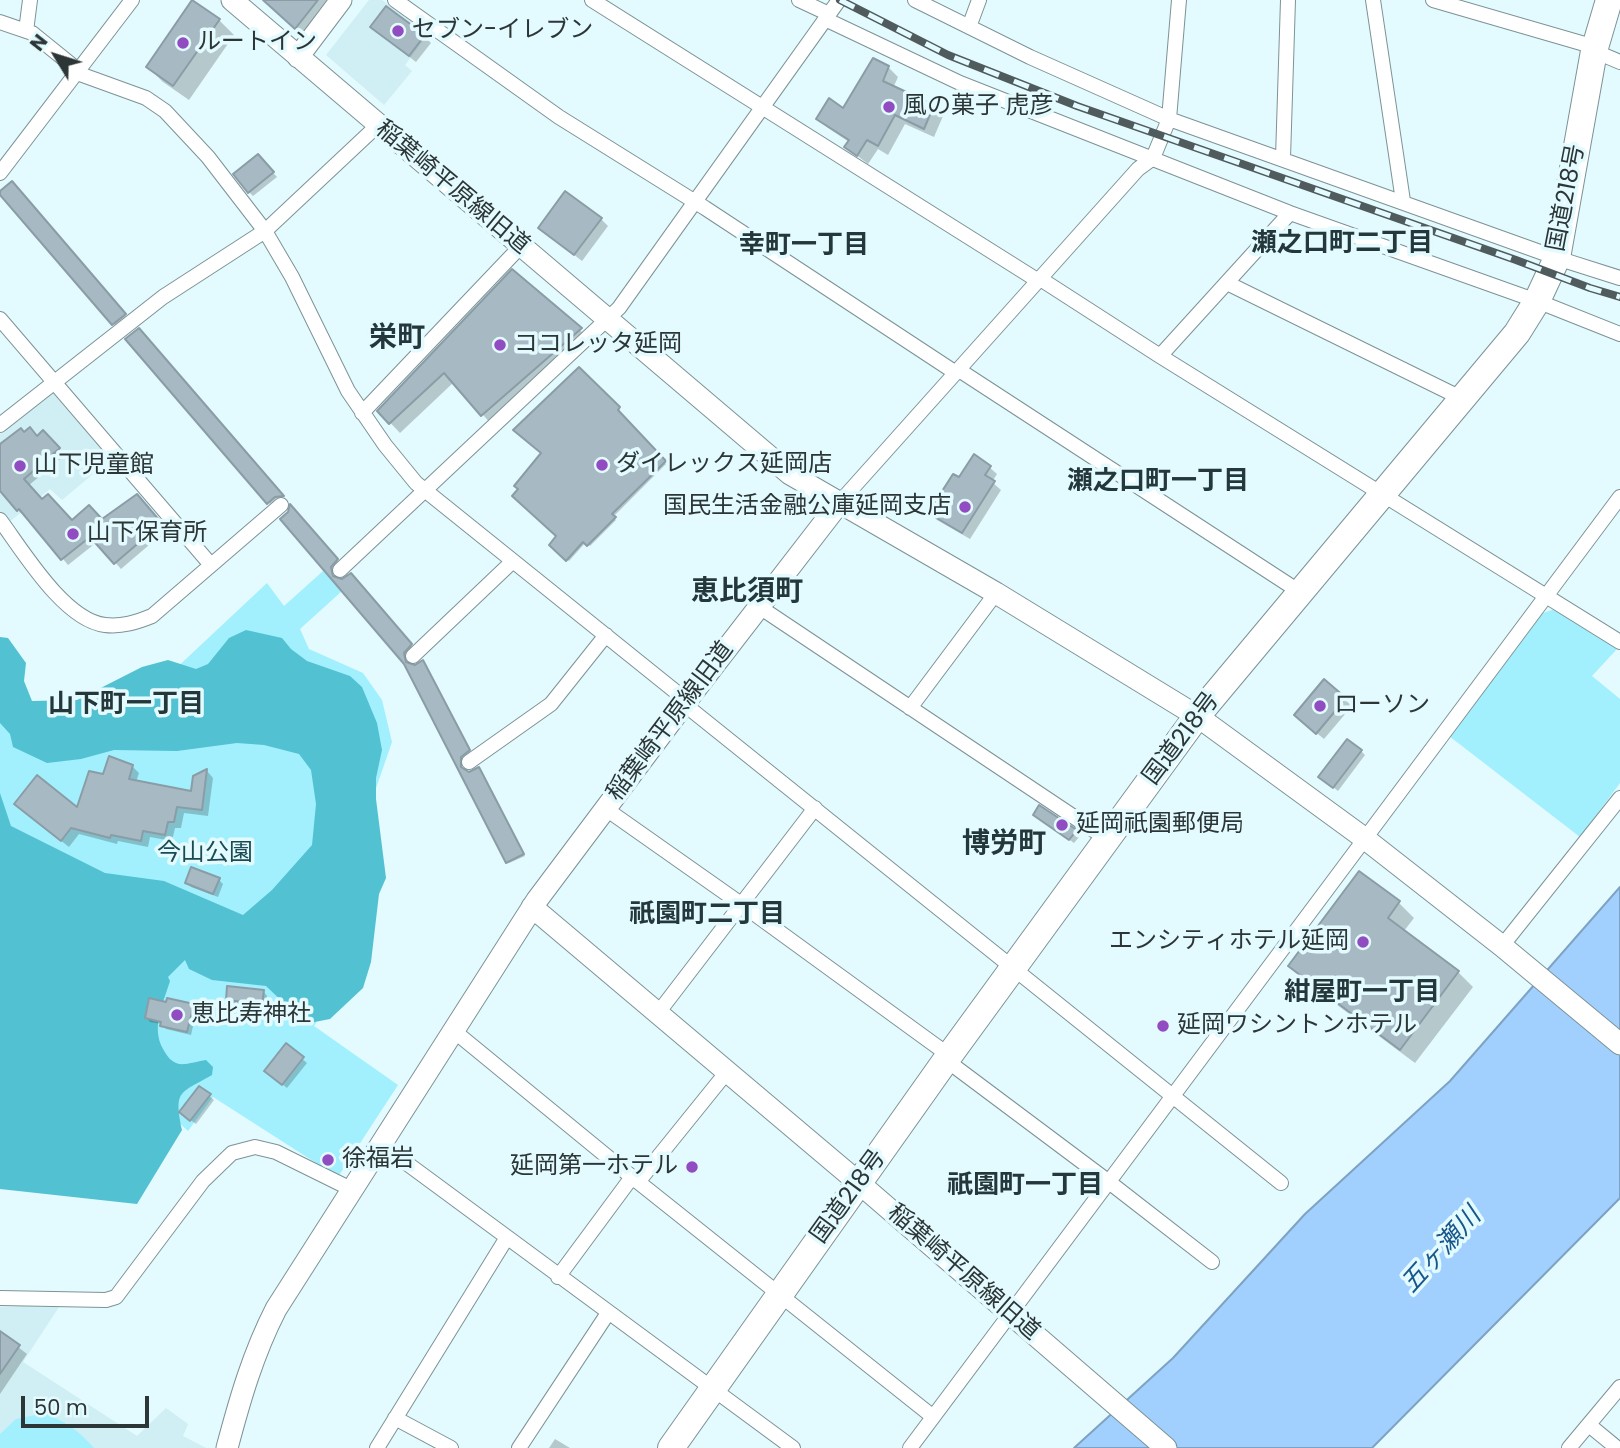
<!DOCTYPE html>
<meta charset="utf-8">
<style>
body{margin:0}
#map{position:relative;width:1620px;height:1448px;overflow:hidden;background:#e3fafe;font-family:Poppins,sans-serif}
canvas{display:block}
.north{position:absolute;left:21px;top:21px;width:70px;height:70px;-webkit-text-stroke:5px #e3fafe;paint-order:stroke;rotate:308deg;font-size:19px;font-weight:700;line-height:28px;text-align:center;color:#2d3637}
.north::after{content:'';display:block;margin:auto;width:24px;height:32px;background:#2d3637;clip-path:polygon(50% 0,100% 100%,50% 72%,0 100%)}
.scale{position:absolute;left:21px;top:1396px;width:128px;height:32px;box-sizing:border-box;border:4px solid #2d3637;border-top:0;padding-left:9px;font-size:21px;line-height:24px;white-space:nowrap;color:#2d3637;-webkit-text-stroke:5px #e3fafe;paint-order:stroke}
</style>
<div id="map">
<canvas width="1620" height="1448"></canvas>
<div class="north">N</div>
<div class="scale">50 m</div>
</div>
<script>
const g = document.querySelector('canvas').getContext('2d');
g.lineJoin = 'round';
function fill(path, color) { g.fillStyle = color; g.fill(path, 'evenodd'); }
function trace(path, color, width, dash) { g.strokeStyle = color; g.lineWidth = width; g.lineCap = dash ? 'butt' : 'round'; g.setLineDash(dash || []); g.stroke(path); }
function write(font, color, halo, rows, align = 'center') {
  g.font = font + ' Poppins,"Noto Sans JP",sans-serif'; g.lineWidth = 7; g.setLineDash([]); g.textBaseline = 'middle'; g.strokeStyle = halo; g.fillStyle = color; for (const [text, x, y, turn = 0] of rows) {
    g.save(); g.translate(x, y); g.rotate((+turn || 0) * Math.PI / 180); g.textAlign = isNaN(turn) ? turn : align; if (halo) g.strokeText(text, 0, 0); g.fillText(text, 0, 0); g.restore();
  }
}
const built = new Path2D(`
 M369,0H382L428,34L405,65L412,71L384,105L326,55Z
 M53,392L111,459L62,500L50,489L8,523L0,512V434Z
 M22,1306L59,1307L23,1362L137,1436L166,1408L188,1424L183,1436L206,1448H0V1307Z`);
const green = new Path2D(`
 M323,571L342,591L300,629L309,649L363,673L382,700L392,742L374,794L361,953L314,1026L398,1085L338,1177L213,1097L188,1131L143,1090L0,940V712L17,722L155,688L267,583L284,606Z
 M1557,608L1617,649L1592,676L1620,699V783L1580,837L1449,736L1538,615Z
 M44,1413C65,1421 79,1431 94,1448H0V1434L16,1419Z`);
const forest = new Path2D(`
 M246,630L282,638L291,649L307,661L350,676L362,687L377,723L382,750L376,778V799L386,878L379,894L371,962L363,988L330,1019L299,1025L289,1008L266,986L212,980L189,969L185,960L168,977L170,981C163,1004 151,1027 163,1049C167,1056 171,1062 179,1064C187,1065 198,1061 206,1060L213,1067L212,1075C179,1094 174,1090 182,1130L137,1204L0,1189V793L11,826L105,873L164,881L243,915L272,890L312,845L316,804L311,770L299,754L264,745L237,743L177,751L114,750L81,759L47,763L13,747L10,734L0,723V637L8,638L26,663L24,681L32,701L77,700L142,667L168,660L196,669L208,664L229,638Z`);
const water = new Path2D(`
 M1620,887V1198L1372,1448H1074L1173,1358L1305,1214L1450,1081Z`);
const shadow = new Path2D(`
 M264,0H335L306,37Z
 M219,20L234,35L189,100L163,82L148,67Z
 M380,34L424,36L431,43L416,62Z
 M888,67L898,77L893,88L933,106L943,116L934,137L905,124L888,155L878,149L868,164L846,147L849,142L828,128L818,119L844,111Z
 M258,156L277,177L253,196L249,192Z
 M12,183L126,316L115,325L0,193Z
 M601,219L608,226L582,261L540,228Z
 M512,272L590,339L492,425L454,382L400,433L379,411Z
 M140,332L283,497L277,498L270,504L269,503L127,340Z
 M579,369L620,410L618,413L666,464L613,517L616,520L590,546L586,542L569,561L551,545L558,536L543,453Z
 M43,432L65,455L28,486L42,501L72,522L102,521L143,502L171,535L160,543L156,539L121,569L97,542L68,565L26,514L24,516L18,510L0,489V449L24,434L37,437Z
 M989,467L997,474L992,482L1001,490L970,539L937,520L930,513L960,479Z
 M291,507L338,561L332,569L333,578L342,581L350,575L412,647L405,655L407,664L415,667L424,664L470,752L462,759V770L469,774L480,771L525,856L509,863L508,862L405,663L282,519L289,513Z
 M1324,681L1352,706L1324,739L1303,722Z
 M1361,751L1365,755L1338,791L1325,781Z
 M132,766L139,773L136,782L193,793L195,777L207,771L213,778L208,816L184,813L181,828H175L172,841L150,837L148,847L118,841L117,844L79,834L69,847L23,811L77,810L104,776Z
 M1040,819L1075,832L1080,836L1074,843Z
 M1360,874L1399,903L1414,918L1404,931L1458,972L1473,987L1415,1063L1305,981L1290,966Z
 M219,880L223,884L218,897L191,887L187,882Z
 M263,991L267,996L266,1008L232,1004L228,1000Z
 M193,1006L197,1009L191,1035L166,1029L162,1024L150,1022L147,1018Z
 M286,1045L307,1063L287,1088L271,1075Z
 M209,1096L214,1100L196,1124L185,1116Z
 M0,1333L27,1354L0,1394Z
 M555,1439L570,1448H549Z`);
const building = new Path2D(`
 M192,0L220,19L173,86L146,67Z
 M263,0H318L295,29Z
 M386,6L425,35L409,56L370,27Z
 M873,58L889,66L883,81L934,105L924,129L895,115L878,146L867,140L857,156L844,147L849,140L816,119L829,98L843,108Z
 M258,154L274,172L248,193L233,174Z
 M12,181L126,314L112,325L0,195V191Z
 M565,191L602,218L574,255L538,228Z
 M512,269L582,328L481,416L444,373L389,424L377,411Z
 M139,328L284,496L275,497L267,504L125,339Z
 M579,367L620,407L618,410L666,461L612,514L616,517L587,546L583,542L566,561L549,545L556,536L512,496L518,489L514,486L541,453L513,430Z
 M30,427L37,436L43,430L60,448L24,479L42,499L48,494L72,520L89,505L102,519L137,494L166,528L152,538L149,534L114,564L90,537L61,560L19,509L17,511L0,491V444L21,428L24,432Z
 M974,454L991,466L985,475L995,481L962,533L928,513L953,474L959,477Z
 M290,504L338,559L331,567L333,576L342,579L351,573L412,644L404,653L406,662L415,665L423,660L470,750L461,757V767L469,772L479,767L524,854L506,863L404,664L280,519L288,512Z
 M1324,679L1346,698L1316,734L1294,715Z
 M1347,739L1362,750L1333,788L1318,777Z
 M109,756L133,765L129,779L191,791L193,776L207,769L202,810L177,807L174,822H168L165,835L143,831L141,841L111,835L110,838L71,828L61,841L14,804L37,775L77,807L89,771L103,774Z
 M1039,805L1077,830L1069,840L1033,815Z
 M191,867L220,878L213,894L185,883Z
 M1359,871L1400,901L1388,918L1459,971L1400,1050L1288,966Z
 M227,986L264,990L262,1004L226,1000Z
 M149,998L166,1002L167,998L194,1004L187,1032L160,1026L161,1022L145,1018Z
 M286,1043L304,1057L282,1085L264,1071Z
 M199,1086L211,1094L190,1121L179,1112Z
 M0,1331L20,1345L0,1374Z`);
const street = new Path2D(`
 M395,0L559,117L705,208L956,373
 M592,0L1037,280
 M799,0L829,14
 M915,0L1030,57L1169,119L1557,258L1620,278
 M1373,0L1403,201
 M1433,0L1595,47
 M825,19L960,83L1290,213L1537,301L1620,334
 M0,22L32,33L79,71
 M969,27L979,0
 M26,31L30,0
 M1594,51L1620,62
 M77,73L146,98L165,111L208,157L265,231L292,277L348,391L385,445L416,483L686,700
 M1283,158L1288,0
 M0,173L132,0
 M1039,278L1160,356L1620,642
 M1227,283L1463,399
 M0,319L211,565
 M1160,356L1290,213
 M959,370L1300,592
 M362,413L521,246
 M0,425L163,297L265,231L378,125
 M840,502L1138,169L1153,158L1169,119L1179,0
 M0,520C23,551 64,620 105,625C122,627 137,622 152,616L281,505
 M340,570L619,308L839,0
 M758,606L1107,839
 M413,656L513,561
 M684,704L1281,1183
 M910,708L996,593
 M469,762L551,704L606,635
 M606,809L741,904L950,1056
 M1502,946L1620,798
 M658,1013L815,808
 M454,1031L632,1177L932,1416
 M946,1060L1109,1182L1212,1262
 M382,1145L793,1448
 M638,1182L726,1073
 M558,1277L632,1177
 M0,1298L106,1300L116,1297L203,1181L232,1153L255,1147L276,1152L353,1190
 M395,1418L451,1448
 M1589,1425L1617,1448
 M377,1448L506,1239
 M519,1448L608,1313
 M910,1448L1620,497
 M1569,1448L1620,1387`);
const secondary = new Path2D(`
 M232,0L790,474L996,593L1197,716L1364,838L1502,946L1620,1044
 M298,57L341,0
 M532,907L859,1183L1166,1448
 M227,1448C240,1399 253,1354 276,1309L537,900L684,704L840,502`);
const highway = new Path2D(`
 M671,1448L946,1060L1197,716L1517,333L1537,301L1557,258L1594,51L1609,0`);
const rail = new Path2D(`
 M840,0L948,55L1077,106L1516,260L1590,288L1620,297`);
const markers = [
 [398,31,7,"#904cc0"],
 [183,43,7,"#904cc0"],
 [889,107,7,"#904cc0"],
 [500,345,7,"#904cc0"],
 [602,465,7,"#904cc0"],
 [20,466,7,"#904cc0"],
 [965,507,7,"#904cc0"],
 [73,534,7,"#904cc0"],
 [1320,706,7,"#904cc0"],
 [1062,825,7,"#904cc0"],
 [1363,942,7,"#904cc0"],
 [177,1015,7,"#904cc0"],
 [1163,1026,7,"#904cc0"],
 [328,1160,7,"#904cc0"],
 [692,1167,7,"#904cc0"]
];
const poiNames = [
 ["セブン-イレブン",412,31],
 ["ルートイン",197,43],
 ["風の菓子 虎彦",903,107],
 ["ココレッタ延岡",514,345],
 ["ダイレックス延岡店",616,465],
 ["山下児童館",34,466],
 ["国民生活金融公庫延岡支店",951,507,"right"],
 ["山下保育所",87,534],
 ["ローソン",1334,706],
 ["延岡祇園郵便局",1076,825],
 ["エンシティホテル延岡",1349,942,"right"],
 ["恵比寿神社",191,1015],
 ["延岡ワシントンホテル",1177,1026],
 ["徐福岩",342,1160],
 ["延岡第一ホテル",678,1167,"right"]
];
const streetNames = [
 ["稲葉崎平原線旧道",452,188,40],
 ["国道218号",1567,198,-79],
 ["稲葉崎平原線旧道",671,722,-53],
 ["国道218号",1182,739,-53],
 ["国道218号",849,1197,-54],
 ["稲葉崎平原線旧道",963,1273,41]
];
const parkNames = [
 ["今山公園",205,854]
];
const neighbourhoodNames = [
 ["瀬之口町二丁目",1342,244],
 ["幸町一丁目",804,246],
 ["瀬之口町一丁目",1158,482],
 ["山下町一丁目",126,705],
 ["祇園町二丁目",707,915],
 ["紺屋町一丁目",1362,993],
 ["祇園町一丁目",1025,1186]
];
const waterNames = [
 ["五ヶ瀬川",1442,1251,-48]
];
const quarterNames = [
 ["栄町",397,339],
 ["恵比須町",747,593],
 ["博労町",1004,845]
];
fill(built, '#cfeff4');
fill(green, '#a2f0fd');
fill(forest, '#52c1d1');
fill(water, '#a1d0fe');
trace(water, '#7ea2c2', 2);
fill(shadow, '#0003');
fill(building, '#a7bac4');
trace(building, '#8a9da6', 2);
trace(street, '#7d9396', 16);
trace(secondary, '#7d9396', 23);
trace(highway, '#7d9396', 28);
trace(street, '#fff', 14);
trace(secondary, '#fff', 21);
trace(highway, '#fff', 26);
trace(rail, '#4f5b5c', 8);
trace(rail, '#e3fafe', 5, [16]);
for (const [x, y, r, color] of markers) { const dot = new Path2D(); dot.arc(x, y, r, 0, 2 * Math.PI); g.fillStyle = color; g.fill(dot); trace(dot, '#e3fafe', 2.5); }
write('24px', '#2d3637', '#e3fafe', poiNames, 'left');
write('24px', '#2d3637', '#e3fafe', streetNames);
write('24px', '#1a4b52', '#e3fafe', parkNames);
write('bold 26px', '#24383b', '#e3fafe', neighbourhoodNames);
write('italic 26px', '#19578b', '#e3fafe', waterNames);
write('bold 28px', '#24383b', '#e3fafe', quarterNames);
</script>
